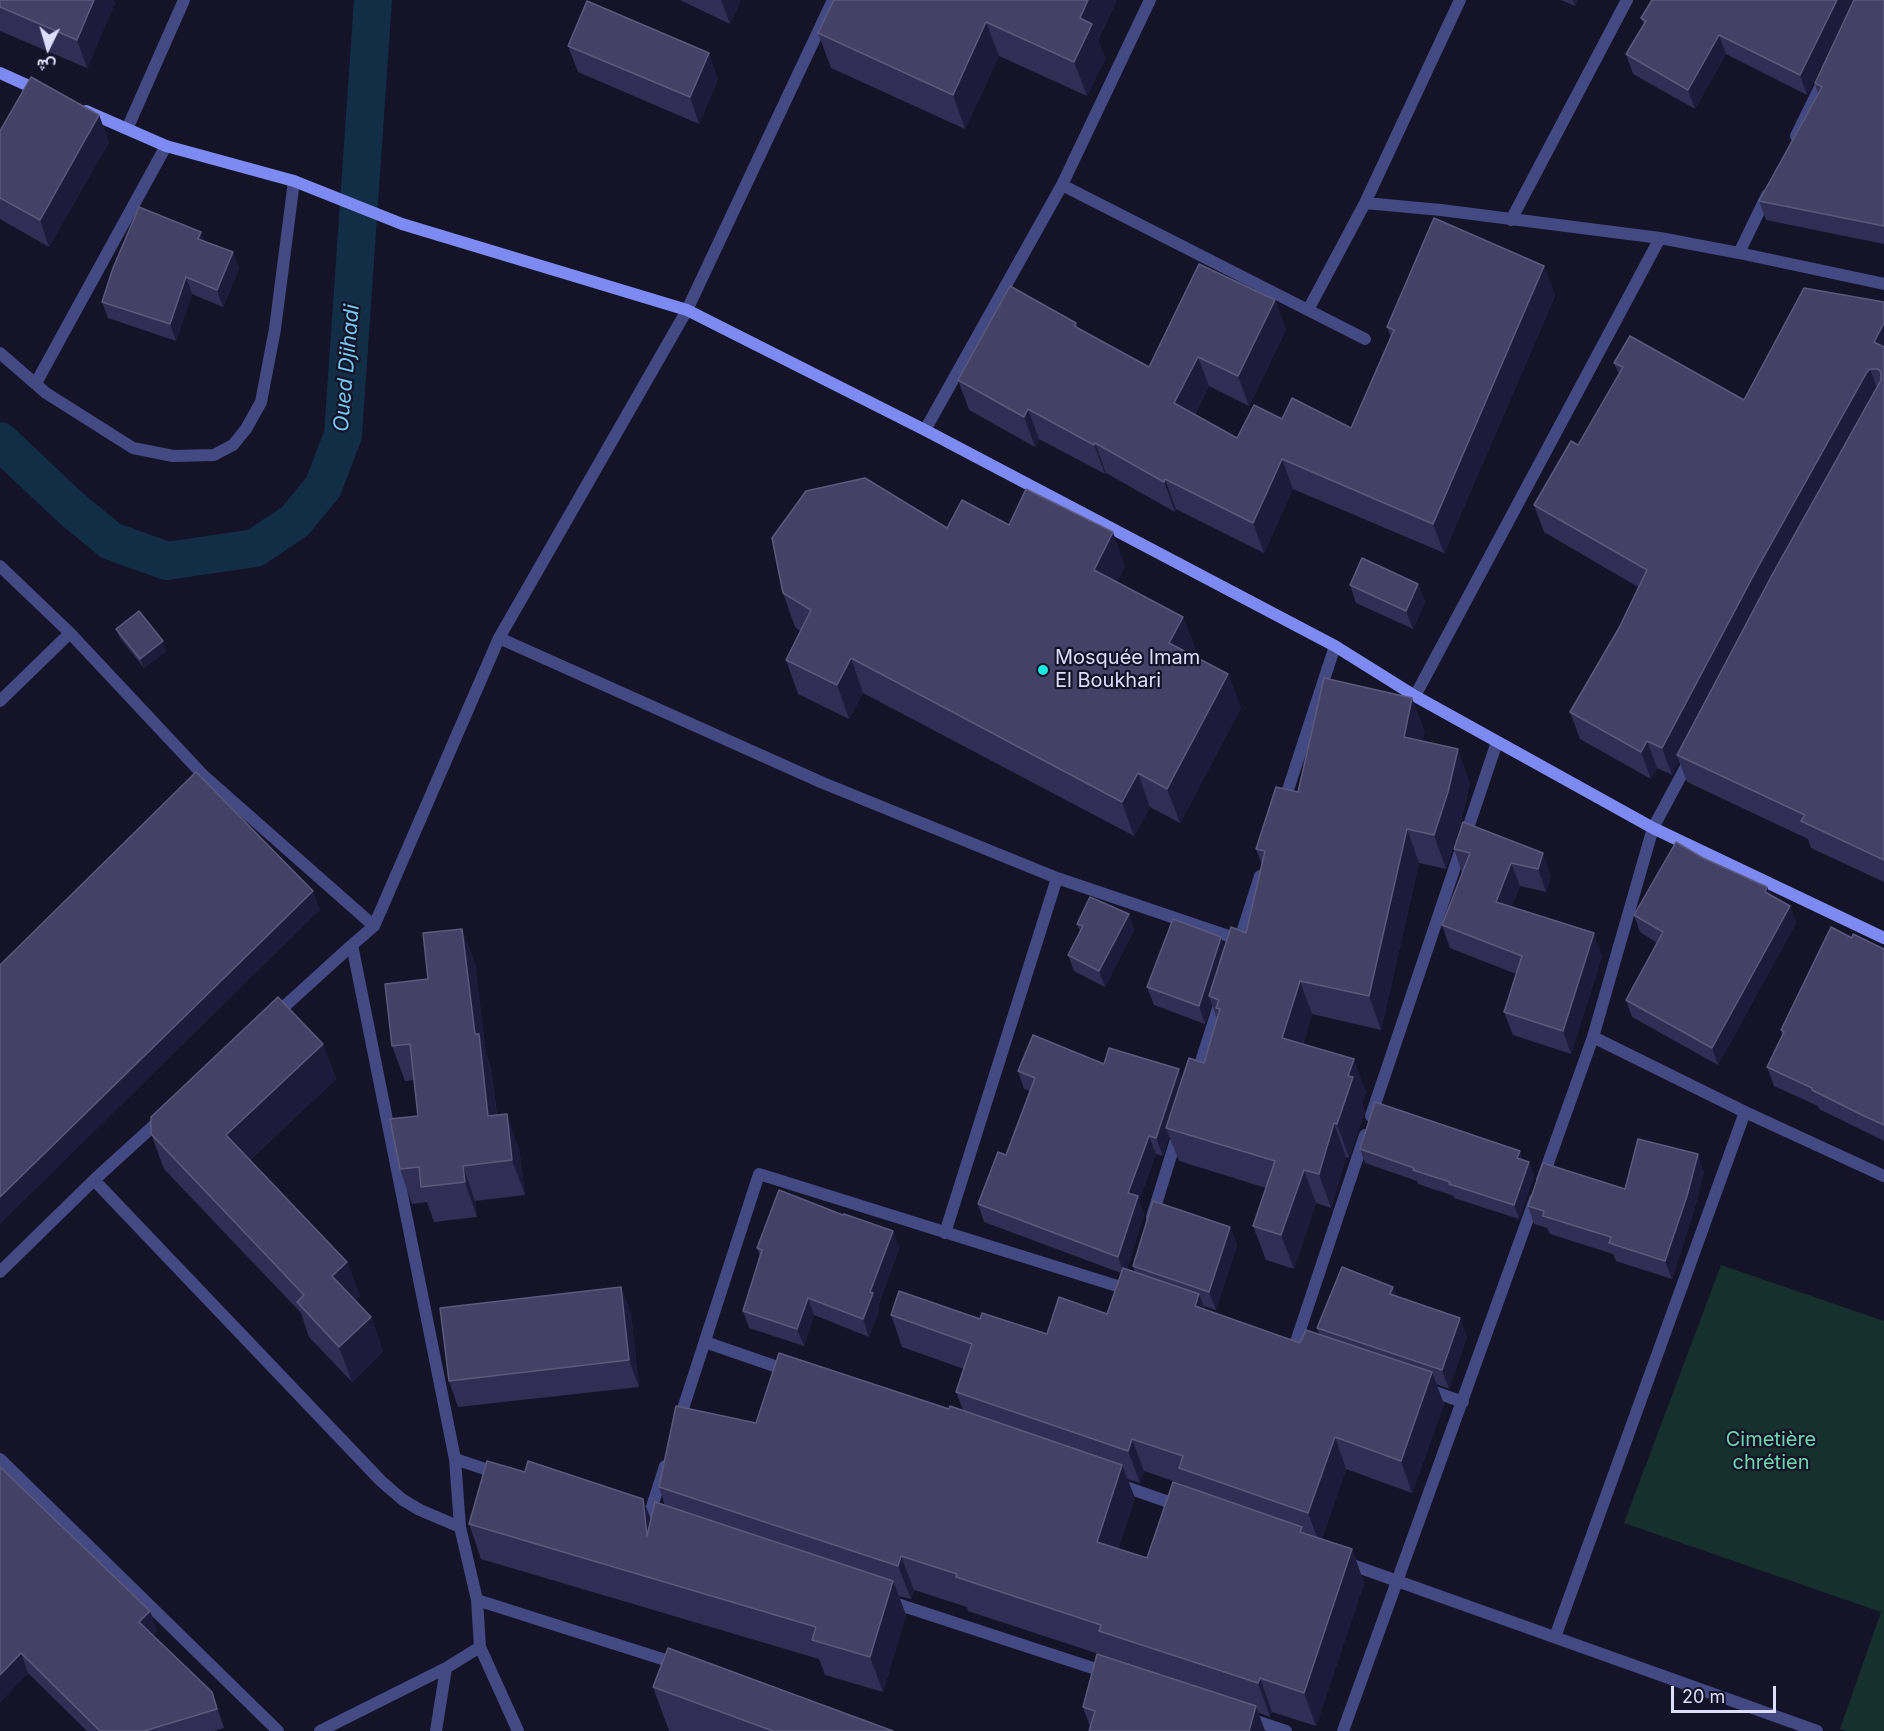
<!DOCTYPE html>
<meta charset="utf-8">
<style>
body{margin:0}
#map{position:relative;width:1884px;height:1731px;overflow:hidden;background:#141328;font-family:Inter,Vazirmatn,sans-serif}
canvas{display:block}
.north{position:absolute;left:18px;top:18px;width:60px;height:60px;-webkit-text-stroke:4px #141328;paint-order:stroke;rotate:185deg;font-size:16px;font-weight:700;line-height:24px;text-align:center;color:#dddefc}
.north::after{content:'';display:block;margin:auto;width:21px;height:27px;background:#dddefc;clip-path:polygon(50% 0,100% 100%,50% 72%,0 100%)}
.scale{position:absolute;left:1671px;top:1686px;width:105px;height:27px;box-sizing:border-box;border:3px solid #dddefc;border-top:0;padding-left:8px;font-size:18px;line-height:21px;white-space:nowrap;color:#dddefc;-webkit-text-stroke:4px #141328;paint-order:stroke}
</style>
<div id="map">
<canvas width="1884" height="1731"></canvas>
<div class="north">ش</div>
<div class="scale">20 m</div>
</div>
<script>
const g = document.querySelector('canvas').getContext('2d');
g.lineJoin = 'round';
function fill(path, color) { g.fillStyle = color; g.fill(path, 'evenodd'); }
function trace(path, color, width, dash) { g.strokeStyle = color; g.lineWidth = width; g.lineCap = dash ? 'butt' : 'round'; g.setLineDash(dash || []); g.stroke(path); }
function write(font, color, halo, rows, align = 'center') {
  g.font = font + ' Inter,sans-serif'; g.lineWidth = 4.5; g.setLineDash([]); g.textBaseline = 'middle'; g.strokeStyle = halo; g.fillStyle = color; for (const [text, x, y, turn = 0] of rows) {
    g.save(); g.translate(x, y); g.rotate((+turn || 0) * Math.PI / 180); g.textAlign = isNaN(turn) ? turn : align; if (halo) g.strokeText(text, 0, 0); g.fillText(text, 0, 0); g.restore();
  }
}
const green = new Path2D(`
 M1721,1265L1884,1321V1731H1847L1840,1729L1881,1612L1624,1523Z`);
const canal = new Path2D(`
 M0,441L72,509L111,541L167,561L255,548L295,521L323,487L343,435L373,0`);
const street = new Path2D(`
 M127,129L184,0
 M1796,136L1824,79
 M1062,185L1365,339
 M1365,203L1441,210L1660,238L1739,253L1884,284
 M1511,220L1627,0
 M1739,253L1767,195
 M1308,310L1365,203L1460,0
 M0,353L46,393L133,448L173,456L214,455L233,445L246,429L261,402L275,329L294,181
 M36,383L166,146
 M925,430L1062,185L1150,0
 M0,566L70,633
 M499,638L823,783L1057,878
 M1415,696L1660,238
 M0,701L70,633L204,776L374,926
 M1283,805L1335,646
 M1238,945L1260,876
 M275,1015L352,945
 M1593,1037L1745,1112L1884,1176
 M1196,1077L1220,1002
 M1371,1116L1497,742
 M94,1180L381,1481L403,1500L420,1510L460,1527
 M1542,1180L1593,1037L1653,828L1690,759
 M1152,1217L1178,1133
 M945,1233L1057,878L1240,940
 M0,1272L94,1180L162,1118
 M705,1342L789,1371
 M1295,1345L1365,1135
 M1426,1389L1463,1402
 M679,1421L759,1174L1130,1290
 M0,1459L278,1731
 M455,1459L500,1474
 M1117,1484L1180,1506
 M647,1522L665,1466
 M1344,1562L1817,1731
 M477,1600L678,1664
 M888,1601L1108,1673
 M1555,1637L1745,1112
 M1247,1718L1286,1731
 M320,1731L446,1668L480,1647
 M436,1731L446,1668
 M518,1731L480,1647L477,1600L460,1527L455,1459L352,945L374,926L499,638L687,310L833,0
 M1343,1731L1535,1199`);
const secondary = new Path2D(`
 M0,73L40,91
 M86,111L166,146L294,181L402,224L687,310L925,430L1335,646L1415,696L1653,828L1884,938`);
const wall = new Path2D(`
 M0,0H113L115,3L87,68L0,31Z
 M680,0H741L730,24Z
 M834,0H1115L1116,2L1098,40L1105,59L1087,96L999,56L965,129L831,68L818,33Z
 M1561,0H1577L1575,6Z
 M1853,0L1807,95L1726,54L1695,109L1633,74L1626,54L1644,25L1641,18Z
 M1884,0V244L1766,220L1759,201L1818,93L1815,83Z
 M568,46L718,79L699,124L578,72Z
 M99,115L109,142L49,247L0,219V131Z
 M204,241L233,252L239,269L223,307L192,294L176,341L108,318L102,302Z
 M1544,266L1555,296L1444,553L1293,489L1264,553L1176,509L1175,512L1106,473L1105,474L1039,439L1035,447L969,410L958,380L1076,323L1078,328L1149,367L1275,300L1286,330L1249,406L1209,386L1195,414L1237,438L1282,419L1351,428L1391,337L1387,327Z
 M1884,302V882L1811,848L1808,839L1687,782L1679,761L1672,775L1657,768L1651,779L1580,739L1570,712L1619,628L1638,587L1544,532L1534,505L1578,445L1619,374L1614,363L1744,400Z
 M1009,525L1125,566L1117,582L1183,617L1196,651L1193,656L1228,674L1241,708L1180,823L1150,807L1134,836L863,693L849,719L798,694L786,660L800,631L795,627L783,593L947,528Z
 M1418,584L1425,602L1413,629L1356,603L1350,585Z
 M116,629L166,651L144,668L120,638Z
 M1425,732L1422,741L1470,783L1460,825L1446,869L1419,863L1381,1030L1312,1014L1303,1044L1366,1092L1362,1104L1365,1111L1349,1158L1346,1157L1331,1208L1316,1203L1294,1269L1266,1260L1253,1226L1266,1188L1179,1161L1169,1136L1163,1156L1156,1154L1139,1200L1144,1214L1127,1269L1135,1272L1133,1266L1230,1227L1237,1245L1216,1310L1204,1306L1205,1310L1300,1343L1319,1334L1317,1328L1393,1287L1397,1296L1467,1336L1449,1389L1436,1384L1444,1404L1412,1493L1346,1469L1322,1539L1352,1549L1364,1583L1316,1726L1272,1712L1270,1717L1259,1713L1090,1727L1083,1707L1109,1658L1108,1657L968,1611L967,1607L914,1590L911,1599L899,1596L906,1615L883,1692L825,1675L819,1659L481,1559L469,1524L525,1472L643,1499L651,1520L665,1506L659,1487L756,1423L949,1409L963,1410L956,1392L964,1369L902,1347L891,1315L980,1319L1047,1334L1107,1314L1121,1273L984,1222L978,1204L1006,1155L1030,1091L1024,1089L1018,1071L1104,1064L1182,1079L1204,1063L1217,1019L1212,1004L1205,1024L1154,1005L1147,987L1224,947L1246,933L1262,865L1256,849L1298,792ZM1144,1471L1185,1485V1486L1147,1558L1118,1549L1135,1498L1127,1479L1140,1483Z
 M1463,822L1551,876L1546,892L1520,886L1511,907L1602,956L1571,1054L1513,1035L1504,1012L1516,974L1450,948L1442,925L1462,873L1454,849Z
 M1703,858L1767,887L1771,895L1790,906L1796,923L1718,1065L1632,1017L1626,1000L1657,943L1640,932L1634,915Z
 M1129,914L1134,930L1105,987L1074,971L1068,955L1080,931L1077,924Z
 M462,929L475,964L486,1054L491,1068L497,1115L519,1149L525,1195L475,1201L477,1217L434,1222L427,1202L412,1204L400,1169L418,1116L414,1080L405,1081L392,1046L428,979Z
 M1852,938L1884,949V1141L1819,1109L1818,1106L1774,1086L1767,1067L1782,1035L1781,1030Z
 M323,1044L336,1079L250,1160L347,1262L360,1296L355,1300L371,1317L383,1351L352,1382L309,1337L301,1313L164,1169L151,1134Z
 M1360,1149L1523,1160L1529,1162L1534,1176L1519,1219L1454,1198V1196L1418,1184L1417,1181L1365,1163Z
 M1704,1172L1693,1214L1672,1279L1616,1261L1613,1254L1550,1234L1547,1228L1534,1224L1528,1206L1625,1189Z
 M843,1215L893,1231L899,1249L878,1306L879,1311L869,1337L814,1315L804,1346L749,1328L743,1311L760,1257L757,1248Z
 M621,1287L631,1314L639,1387L458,1407L449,1381Z
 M0,1467L157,1630L152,1635L219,1711L224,1728L214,1731H87L28,1673L0,1702Z
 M653,1687L893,1731H669Z`);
const shadedWall = new Path2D(`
 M94,0H113L115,3L87,68L77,40Z
 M721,0H741L730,24Z
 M1088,0H1115L1116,2L1098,40L1105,59L1087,96L1074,62L1080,18Z
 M1573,0H1577L1575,6Z
 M1837,0H1853L1807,95L1800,75Z
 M986,22L999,56L965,129L953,95Z
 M1719,35L1726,54L1695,109L1688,90Z
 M709,53L718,79L699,124L690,97Z
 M99,115L109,142L49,247L40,220Z
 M201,232L207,249L198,239Z
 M233,252L239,269L223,307L217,290Z
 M1544,266L1555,296L1444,553L1433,524Z
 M186,277L192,294L176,341L170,324Z
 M1275,300L1286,330L1249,406L1238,376Z
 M1884,323V368L1874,342Z
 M1198,357L1209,386L1185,432L1174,403Z
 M1870,369L1880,396L1677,755L1679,761L1672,775L1662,748L1758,567L1867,372Z
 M1028,409L1039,439L1035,447L1024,417Z
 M1095,443L1106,473L1105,474L1094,445Z
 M1282,459L1293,489L1264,553L1253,523Z
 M1165,479L1176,509L1175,512L1164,482Z
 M1113,532L1125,566L1106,604L1094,570Z
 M1418,584L1425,602L1413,629L1406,611Z
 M1183,617L1196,651L1182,677L1169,643Z
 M163,641L166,651L144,668L140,659Z
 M851,658L863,693L849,719L837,685Z
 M1228,674L1241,708L1180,823L1167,789Z
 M1412,698L1425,732L1416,770L1404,737Z
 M1647,741L1657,768L1651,779L1641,752Z
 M1458,749L1470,783L1460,825L1446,869L1434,835Z
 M1138,773L1150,807L1134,836L1122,802Z
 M1407,829L1419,863L1381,1030L1369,996Z
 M1543,853L1551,876L1546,892L1538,869Z
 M1511,863L1520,886L1504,925L1496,902Z
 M1767,887L1774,904L1765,892Z
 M313,891L320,910L0,1224V1197Z
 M1790,906L1796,923L1718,1065L1712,1048Z
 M1129,914L1134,930L1105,987L1099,971Z
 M462,929L475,964L486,1054L491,1068L501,1151L488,1116L475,1034Z
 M1594,933L1602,956L1571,1054L1563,1031Z
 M1221,937L1227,955L1209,996L1212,1004L1205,1024L1199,1006Z
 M1300,981L1312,1014L1294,1071L1282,1038Z
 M323,1044L336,1079L239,1170L226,1135Z
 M1354,1059L1366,1092L1362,1104L1365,1111L1349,1158L1337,1124L1348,1076Z
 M1179,1069L1185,1087L1166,1128L1169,1136L1163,1156L1156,1138Z
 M507,1114L519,1149L525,1195L512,1160Z
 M1334,1123L1346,1157L1331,1208L1319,1174Z
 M1149,1136L1156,1154L1139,1200L1144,1214L1125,1275L1118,1257L1128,1193Z
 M1520,1151L1525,1165L1517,1158Z
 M1698,1154L1704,1172L1693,1214L1672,1279L1665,1261Z
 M1529,1162L1534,1176L1519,1219L1514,1205Z
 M463,1166L475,1201L477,1217L465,1182Z
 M1304,1170L1316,1203L1294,1269L1281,1235Z
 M1230,1227L1237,1245L1216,1310L1209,1292Z
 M893,1231L899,1249L878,1306L879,1311L869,1337L863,1319L870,1292Z
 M347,1262L360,1296L345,1311L332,1276Z
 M621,1287L631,1314L639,1387L629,1360Z
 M1393,1287L1400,1305L1390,1294Z
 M1199,1294L1211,1325L1195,1306Z
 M808,1298L814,1315L804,1346L797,1329Z
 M371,1317L383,1351L352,1382L339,1347Z
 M1460,1318L1467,1336L1449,1389L1442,1370Z
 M1432,1372L1444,1404L1412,1493L1401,1461Z
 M1335,1437L1346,1469L1320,1545L1308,1513Z
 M1132,1439L1144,1471L1140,1483L1128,1451Z
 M1122,1465L1135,1498L1109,1575L1097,1542Z
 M643,1499L656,1533L647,1536Z
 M1352,1549L1364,1583L1316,1726L1304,1693Z
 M901,1556L914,1590L911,1599L898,1566Z
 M893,1581L906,1615L883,1692L870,1657Z
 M150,1611L157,1630L146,1641L139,1622Z
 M21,1653L28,1673L0,1702V1675Z
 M1260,1678L1272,1712L1270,1717L1258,1683Z
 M212,1692L219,1711L224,1728L217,1709Z
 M1256,1706L1265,1731H1249Z`);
const building = new Path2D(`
 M0,0H94L77,40L0,7Z
 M834,0H1088L1080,18L1092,24L1074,62L986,22L953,95L818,33Z
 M1652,0H1837L1800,75L1719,35L1688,90L1626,54L1646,21L1641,18Z
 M1854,0H1884V226L1759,201L1822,87L1815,83Z
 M587,1L709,53L690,97L568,46Z
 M31,77L99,115L40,220L0,198V131Z
 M139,207L201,232L198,239L233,252L217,290L186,277L170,324L102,302L113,268Z
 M1434,218L1544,266L1433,524L1282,459L1253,523L1165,479L1164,482L1095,443L1094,445L1028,409L1024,417L958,380L1010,286L1076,323L1074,326L1149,367L1199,264L1275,300L1238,376L1198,357L1174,403L1237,438L1254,405L1282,419L1292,398L1351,428L1394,330L1387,327Z
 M1804,288L1884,302V323L1874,342L1884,347V860L1801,821L1805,815L1677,755L1772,575L1881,380V372L1878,369H1870L1867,372L1758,567L1662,748L1647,741L1641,752L1570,712L1619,628L1647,570L1534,505L1571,441L1578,445L1623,367L1614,363L1630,336L1744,400Z
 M865,478L947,528L962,500L1009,525L1026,489L1113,532L1094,570L1183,617L1169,643L1228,674L1167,789L1138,773L1122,802L851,658L837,685L786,660L811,610L783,593L772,538L806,491Z
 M1362,558L1418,584L1406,611L1350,585Z
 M139,611L163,641L140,659L116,629Z
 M1324,678L1412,698L1404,737L1458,749L1448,792L1434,835L1407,829L1369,996L1300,981L1282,1038L1354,1059L1348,1076L1353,1077L1337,1124L1334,1123L1319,1174L1304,1170L1281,1235L1253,1226L1275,1161L1166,1128L1189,1058L1204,1063L1220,1009L1216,1008L1219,1000L1209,996L1231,927L1246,933L1265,851L1256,849L1276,787L1298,792Z
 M196,772L313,891L0,1197V965Z
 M1463,822L1543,853L1538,869L1511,863L1496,902L1594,933L1563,1031L1504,1012L1522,956L1442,925L1470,853L1454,849Z
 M1676,842L1703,858L1767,887L1765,892L1790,906L1712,1048L1626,1000L1663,932L1634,915Z
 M1090,897L1129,914L1099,971L1068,955L1083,926L1077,924Z
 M1173,919L1221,937L1199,1006L1147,987Z
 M1831,927L1852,938L1853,934L1884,949V1125L1864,1116L1812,1090V1088L1767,1067L1784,1032L1781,1030Z
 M462,929L475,1034H479L488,1116L507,1114L512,1160L463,1166L465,1182L421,1187L419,1167L400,1169L390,1119L418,1116L410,1044L392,1046L385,984L428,979L423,933Z
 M278,997L323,1044L226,1135L347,1262L332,1276L371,1317L339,1347L297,1302L304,1295L151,1134V1117Z
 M1033,1035L1104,1064L1109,1048L1179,1069L1156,1138L1149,1136L1128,1193L1138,1196L1118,1257L978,1204L998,1152L1006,1155L1035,1078L1018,1071Z
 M1375,1102L1520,1151L1517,1158L1529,1162L1514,1205L1449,1184L1450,1182L1413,1170L1414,1168L1360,1149Z
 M1638,1139L1698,1154L1687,1196L1665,1261L1609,1243L1611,1237L1543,1216L1544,1211L1528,1206L1543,1163L1625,1189Z
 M779,1190L843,1215L844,1214L893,1231L870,1292L873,1293L863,1319L808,1298L797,1329L743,1311L762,1250L757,1248Z
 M1153,1201L1230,1227L1209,1292L1133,1266Z
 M1342,1267L1393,1287L1390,1294L1460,1318L1442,1370L1317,1328Z
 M1123,1268L1199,1294L1195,1306L1300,1343L1306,1330L1432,1372L1401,1461L1335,1437L1308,1513L1179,1468L1183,1456L1132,1439L1128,1451L956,1392L972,1344L891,1315L899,1291L980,1319L982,1313L1047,1334L1059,1297L1107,1314Z
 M621,1287L629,1360L449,1381L440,1308Z
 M779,1353L949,1409L950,1406L1122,1465L1097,1542L1147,1558L1173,1482L1302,1527L1300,1532L1352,1549L1304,1693L1260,1678L1258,1683L1099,1631L1101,1625L956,1577L957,1574L901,1556L898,1566L659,1487L676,1406L756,1423Z
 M487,1461L525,1472L528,1461L643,1499L647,1536L655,1502L893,1581L870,1657L812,1640L816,1627L469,1524Z
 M0,1467L150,1611L139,1622L212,1692L217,1709L144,1731H100L21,1653L0,1675Z
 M668,1648L893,1731H773L653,1687Z
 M1097,1654L1256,1706L1249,1731H1089L1095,1711L1083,1707Z`);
const markers = [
 [1043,670,6,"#1ce9e2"]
];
const poiNames = [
 ["Mosquée Imam",1055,658],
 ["El Boukhari",1055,681]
];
const parkNames = [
 ["Cimetière",1771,1440],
 ["chrétien",1771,1463]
];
const waterNames = [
 ["Oued Djihadi",347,368,-85]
];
fill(green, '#16312d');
trace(canal, '#122d46', 38);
trace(street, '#434982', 12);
trace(secondary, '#7d8af2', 12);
fill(wall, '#302e54');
fill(shadedWall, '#1d1b3b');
fill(building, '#434166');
trace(building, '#5b5a7d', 1.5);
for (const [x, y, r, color] of markers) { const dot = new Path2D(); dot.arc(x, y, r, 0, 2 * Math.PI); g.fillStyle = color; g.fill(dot); trace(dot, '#141328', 2); }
write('20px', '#dddefc', '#141328', poiNames, 'left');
write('20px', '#6fd6ae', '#141328', parkNames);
write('italic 21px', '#75c9f2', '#141328', waterNames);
</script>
